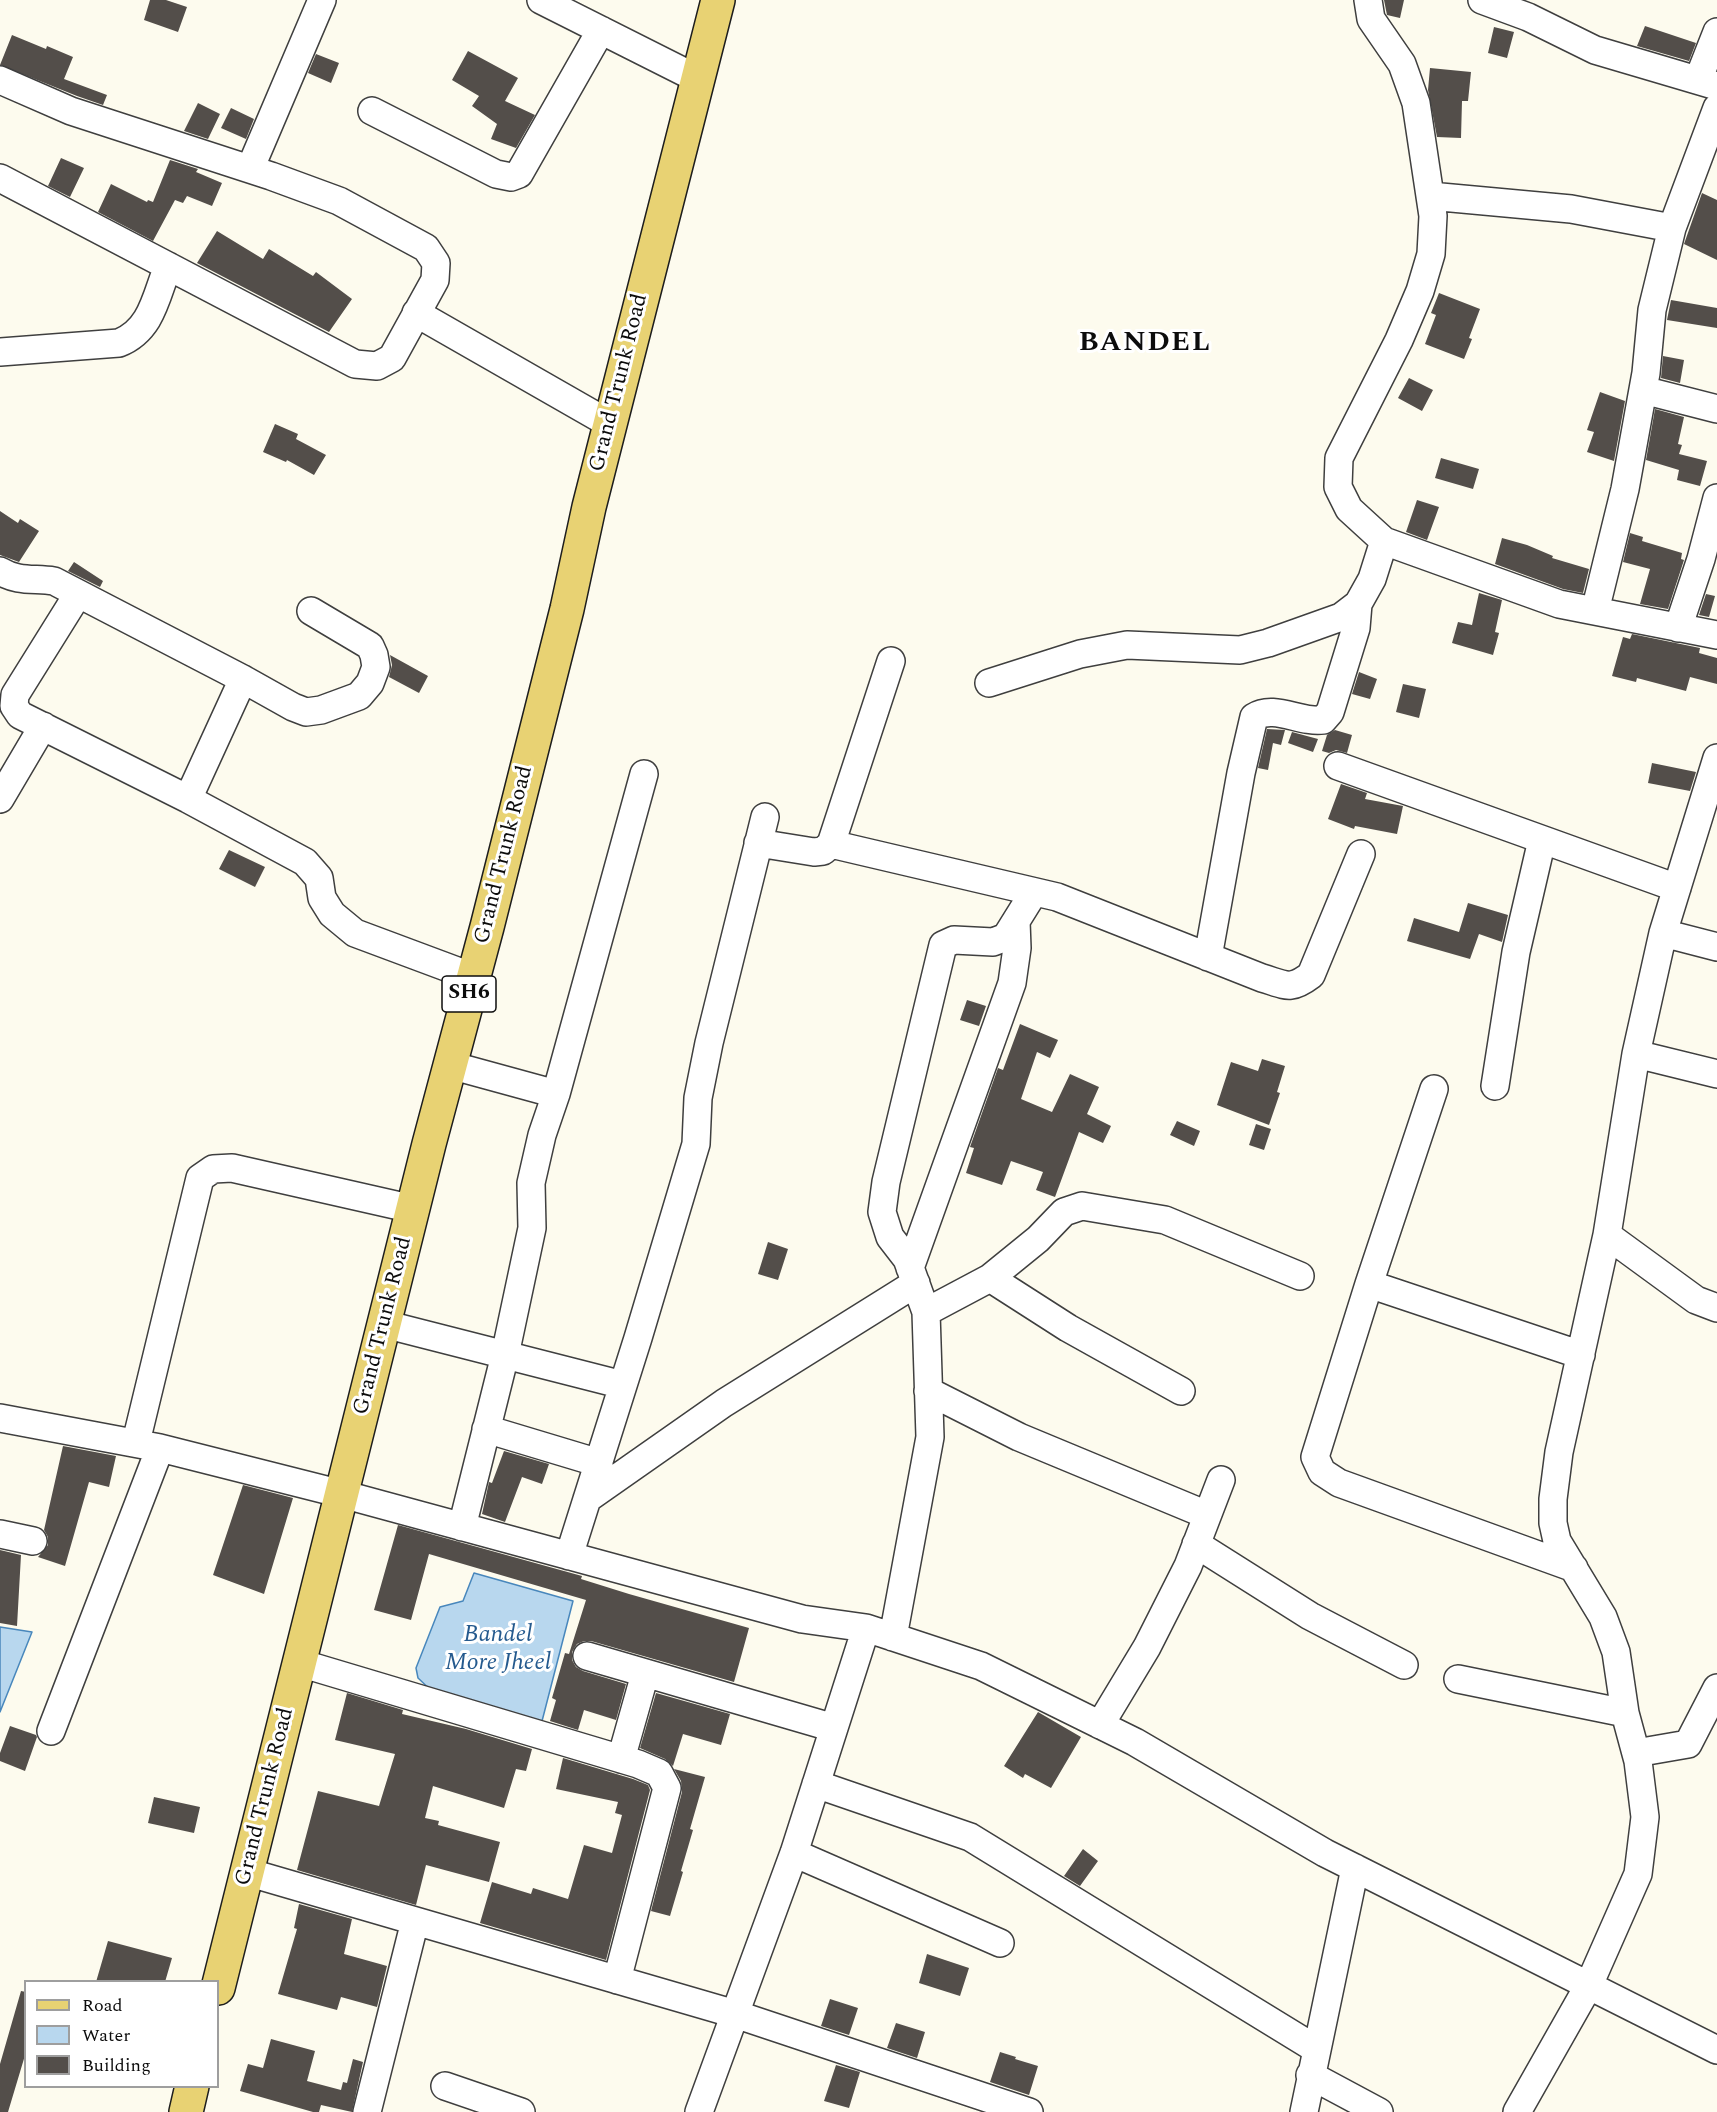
<!DOCTYPE html>
<style>
body{margin:0}
#map{position:relative;width:1717px;height:2112px;overflow:hidden;background:#fdfbee;font-family:Spectral,serif}
canvas{display:block}
.legend{position:absolute;left:24px;top:1980px;width:195px;height:108px;box-sizing:border-box;background:#fff;border:2px solid #9e9e9e;margin:0;padding:8px 10px;list-style:none;font-size:18px;color:#0c0c0c}
.legend li{display:flex;align-items:center;gap:12px;height:30px}
.legend b{width:30px;border:2px solid #9e9e9e}
</style>
<div id="map">
<canvas width="1717" height="2112"></canvas>
<ul class="legend">
<li><b style="height:8px;background:#e8d273"></b>Road</li>
<li><b style="height:16px;background:#b8d7ee"></b>Water</li>
<li><b style="height:16px;background:#534e4a"></b>Building</li>
</ul>
</div>
<script>
const g = document.querySelector('canvas').getContext('2d');
g.lineJoin = 'round';
function fill(path, color) { g.fillStyle = color; g.fill(path, 'evenodd'); }
function trace(path, color, width, dash) { g.strokeStyle = color; g.lineWidth = width; g.lineCap = dash ? 'butt' : 'round'; g.setLineDash(dash || []); g.stroke(path); }
function write(font, color, halo, rows, align = 'center') {
  g.font = font + ' Spectral,serif'; g.lineWidth = 6; g.setLineDash([]); g.textBaseline = 'middle'; g.strokeStyle = halo; g.fillStyle = color; for (const [text, x, y, turn = 0] of rows) {
    g.save(); g.translate(x, y); g.rotate((+turn || 0) * Math.PI / 180); g.textAlign = isNaN(turn) ? turn : align; if (halo) g.strokeText(text, 0, 0); g.fillText(text, 0, 0); g.restore();
  }
}
const water = new Path2D(`
 M474,1573L573,1601L541,1725L436,1695L418,1678L416,1668L440,1607L463,1601Z
 M0,1627L32,1632L0,1712Z`);
const building = new Path2D(`
 M150,0H166L187,7L178,32L144,20Z
 M1384,0H1404L1400,18L1387,15Z
 M1645,26L1696,43L1689,61L1637,46Z
 M1494,27L1514,32L1507,58L1488,53Z
 M12,35L46,49L47,46L73,57L64,79L107,95L103,105L77,96L0,65Z
 M468,51L518,78L505,101L535,115L516,148L491,139L497,124L472,106L479,96L452,80Z
 M316,54L339,63L331,83L308,73Z
 M1430,68L1471,72L1468,101H1462L1461,138L1437,137L1428,90Z
 M198,103L220,114L208,139L184,131Z
 M231,108L254,119L246,139L221,128Z
 M61,158L84,168L70,197L48,186Z
 M170,160L198,169L196,172L222,183L212,206L187,196L183,203L175,200L153,241L98,212L111,184L147,202L148,200L153,202Z
 M1702,193L1717,200V260L1684,244Z
 M217,231L263,259L269,249L313,276L316,272L352,299L329,332L197,263Z
 M1439,293L1480,309L1469,338L1472,339L1464,359L1425,344L1436,315L1431,313Z
 M1671,300L1717,308V328L1667,320Z
 M1663,356L1684,360L1680,383L1661,378Z
 M1409,378L1433,390L1422,411L1398,398Z
 M1600,392L1625,401L1614,461L1587,452L1594,432L1587,430Z
 M1655,409L1684,417L1678,444L1682,445L1679,454L1707,461L1700,486L1677,480L1679,470L1646,460Z
 M275,424L298,434L296,439L326,455L314,475L287,460L286,462L263,452Z
 M1441,458L1479,469L1473,489L1435,478Z
 M1417,500L1439,507L1427,540L1406,532Z
 M0,511L18,523L20,519L39,531L19,562L0,555Z
 M1630,533L1643,537L1642,541L1682,553L1681,559L1684,560L1668,609L1640,604L1650,569L1623,562Z
 M1502,538L1527,545L1553,556L1552,558L1589,569L1583,593L1563,589L1495,564Z
 M74,562L103,581L100,587L68,571Z
 M1479,593L1502,600L1495,632L1499,633L1493,655L1452,643L1458,622L1472,625Z
 M1706,594L1715,596L1709,617L1699,615Z
 M1632,634L1700,648L1699,653L1717,658V684L1690,677L1686,691L1637,678L1636,682L1612,676L1623,637L1630,639Z
 M390,655L428,676L419,693L389,677L392,665Z
 M1359,672L1377,679L1370,699L1352,694Z
 M1403,684L1426,689L1419,718L1396,712Z
 M1267,729L1285,730L1281,745L1273,743L1268,770L1258,768Z
 M1335,730L1352,735L1347,753L1336,750L1329,753L1322,751L1327,735Z
 M1292,732L1318,739L1313,752L1288,743Z
 M1652,763L1696,772L1690,791L1648,783Z
 M1341,784L1367,793L1365,799L1403,806L1397,834L1355,826L1354,829L1328,819Z
 M229,850L265,867L255,887L219,869Z
 M1468,903L1508,915L1502,942L1479,934L1470,959L1407,941L1414,918L1459,932Z
 M967,1000L986,1006L979,1026L960,1020Z
 M1020,1024L1058,1040L1050,1058L1037,1052L1021,1099L1052,1112L1070,1074L1099,1087L1087,1114L1111,1126L1103,1143L1079,1132L1055,1197L1036,1190L1043,1172L1011,1161L1002,1185L966,1173L974,1148L970,1147L998,1068L1003,1070Z
 M1262,1059L1285,1066L1277,1092L1280,1093L1269,1125L1217,1105L1231,1062L1258,1071Z
 M1177,1121L1200,1131L1194,1146L1170,1135Z
 M1256,1124L1271,1129L1264,1150L1249,1145Z
 M768,1242L788,1249L778,1280L758,1274Z
 M63,1446L116,1456L109,1487L89,1482L65,1566L38,1557L48,1545V1537L44,1530Z
 M504,1451L549,1464L542,1484L522,1477L505,1522L482,1514L489,1482L492,1483Z
 M243,1485L293,1498L264,1594L213,1575Z
 M398,1525L582,1576L581,1579L629,1594L749,1628L734,1682L591,1641H584L577,1644L572,1652V1660L576,1667L583,1671L626,1684L616,1720L584,1710L578,1730L550,1721L556,1700L552,1698L565,1653L569,1654L586,1600L429,1554L411,1620L374,1610Z
 M0,1550L21,1555L17,1626L0,1623Z
 M347,1693L403,1710L402,1714L466,1729L532,1749L526,1771L516,1769L504,1808L433,1786L425,1818L439,1821L438,1825L500,1842L489,1882L426,1865L416,1905L297,1870L318,1791L379,1806L395,1754L335,1740Z
 M656,1693L730,1714L721,1745L683,1734L673,1766L665,1759L640,1748Z
 M1038,1712L1081,1737L1051,1788L1025,1774L1023,1778L1004,1766Z
 M10,1726L36,1735L37,1737L25,1771L0,1761V1753Z
 M563,1758L633,1779L648,1785L650,1790L606,1960L480,1923L492,1882L531,1894L533,1888L568,1899L584,1845L612,1853L622,1815L615,1813L618,1802L556,1789Z
 M674,1769L705,1777L690,1829L693,1830L681,1871L683,1872L670,1916L651,1911L682,1792L681,1781Z
 M154,1797L200,1807L194,1833L148,1823Z
 M1083,1849L1098,1861L1080,1886L1064,1876Z
 M299,1904L352,1919L344,1954L387,1966L377,2007L341,1997L337,2010L278,1994L297,1929L294,1928Z
 M108,1941L172,1958L165,1982H96Z
 M927,1954L969,1968L960,1996L919,1983Z
 M21,1991L26,1992V2052L8,2112H0V2064Z
 M830,1999L858,2008L849,2035L821,2026Z
 M896,2023L925,2032L917,2058L887,2048Z
 M271,2039L315,2051L307,2081L341,2090L343,2082L347,2083L353,2059L363,2062L352,2112L321,2105L319,2112H313L240,2091L248,2064L263,2068Z
 M1000,2052L1016,2057L1015,2059L1038,2066L1029,2095L990,2082Z
 M836,2065L860,2072L849,2108L824,2101Z`);
const minor = new Path2D(`
 M541,0L698,79
 M1368,0L1371,19L1402,64L1416,103L1433,216L1431,254L1420,291L1399,340L1339,458L1338,487L1349,509L1384,541L1559,604L1717,635
 M1482,0L1528,17L1595,50L1717,86
 M0,80L71,111L271,176L339,201L426,248L436,263L435,280L392,358L377,366L355,364L0,178
 M1698,80L1717,32
 M372,111L496,174L511,177L519,174L601,30
 M250,169L322,0
 M1430,196L1571,209L1672,228
 M416,313L610,424
 M0,352L119,343C152,330 156,296 168,266
 M1643,390L1717,409
 M0,571C18,582 34,578 54,581L243,679L293,707L306,712L321,710L359,696L370,683L376,667L374,655L370,646L311,611
 M78,594L15,695L14,706L20,715L188,799L305,862L319,878L322,898L332,914L355,933L473,977
 M1595,611L1625,489L1646,373L1652,310L1672,228L1717,108
 M1678,628L1701,559L1717,498
 M989,683L1080,654L1127,645L1240,650L1268,643L1341,617L1358,604L1372,579L1384,541
 M1338,766L1677,888
 M0,799L43,726
 M188,799L243,679
 M758,843L814,852L823,851L831,844L891,661
 M831,844L1057,897L1262,978C1286,985 1290,991 1311,975L1361,854
 M1663,933L1717,947
 M1208,957L1241,773L1254,717C1274,704 1300,723 1323,720L1330,712L1356,628L1358,604
 M1636,1054L1717,1074
 M450,1065L556,1094
 M1495,1086L1516,952L1542,840
 M1434,1089L1369,1284L1315,1457L1322,1472L1339,1483L1574,1568
 M1607,1235L1696,1300L1717,1308
 M910,1268L1012,983L1017,948L1016,921
 M990,1278L1068,1328L1181,1391
 M1369,1284L1581,1355
 M926,1312L990,1278L1038,1239L1064,1212L1082,1206L1165,1220L1300,1276
 M384,1324L623,1385
 M928,1391L1019,1437L1207,1515
 M0,1418L160,1448L342,1494L802,1619L866,1628L981,1666L1135,1742L1325,1853L1717,2050
 M486,1429L599,1463
 M136,1442L200,1178L213,1169L232,1168L413,1209
 M587,1499L724,1403L916,1283
 M462,1527L505,1355L532,1228L531,1183L542,1135L556,1094L644,774
 M0,1534L33,1541
 M1196,1544L1310,1616L1404,1665
 M569,1556L638,1338L696,1144L698,1098L709,1043L765,817
 M893,1637L930,1437L926,1312L907,1259L890,1237L882,1212L886,1182L943,945L954,940L993,942L1006,937L1034,892
 M587,1656L834,1728
 M300,1663L638,1764L659,1773L667,1788L617,1980
 M1458,1679L1625,1713
 M1100,1725L1147,1647L1188,1566L1221,1480
 M51,1731L160,1448
 M1636,1753L1688,1744L1717,1688
 M621,1759L645,1674
 M816,1784L970,1837L1316,2049
 M794,1853L1000,1943
 M247,1872L735,2014L1029,2112
 M1310,2075L1379,2112
 M445,2086L521,2112
 M367,2112L415,1921
 M699,2112L794,1853L866,1628
 M1304,2112L1355,1868
 M1517,2112L1589,1985L1638,1874L1645,1817L1638,1761L1625,1713L1616,1652L1603,1617L1557,1541L1553,1523V1499L1559,1452L1607,1235L1636,1054L1663,933L1717,758`);
const major = new Path2D(`
 M218,1988L429,1144L487,927L567,609L589,507L718,0
 M186,2112L192,2086`);
const shields = [
 [469,994,54]
];
const shieldNames = [
 ["SH6",469,994]
];
const streetNames = [
 ["Grand Trunk Road",620,383,-76],
 ["Grand Trunk Road",505,855,-76],
 ["Grand Trunk Road",384,1326,-76],
 ["Grand Trunk Road",266,1797,-76]
];
const waterNames = [
 ["Bandel",498,1636],
 ["More Jheel",498,1664]
];
const districtNames = [
 ["BANDEL",1145,345]
];
fill(water, '#b8d7ee');
trace(water, '#4887bc', 1.5);
fill(building, '#534e4a');
trace(minor, '#3f3f3f', 30);
trace(major, '#1d1d1d', 36);
trace(minor, '#fff', 27);
trace(major, '#e8d273', 33);
for (const [x, y, w] of shields) { const box = new Path2D(); box.roundRect(x - w / 2, y - 18, w, 36, 4.5); g.fillStyle = '#fff'; g.fill(box); trace(box, '#0c0c0c', 1.5); }
write('bold 21px', '#0c0c0c', null, shieldNames);
write('22px', '#0c0c0c', '#fff', streetNames);
write('italic 24px', '#255a8e', '#fff', waterNames);
g.letterSpacing = '1.5px';
write('bold 28px', '#0c0c0c', '#fff', districtNames);
g.letterSpacing = '0px';
</script>
